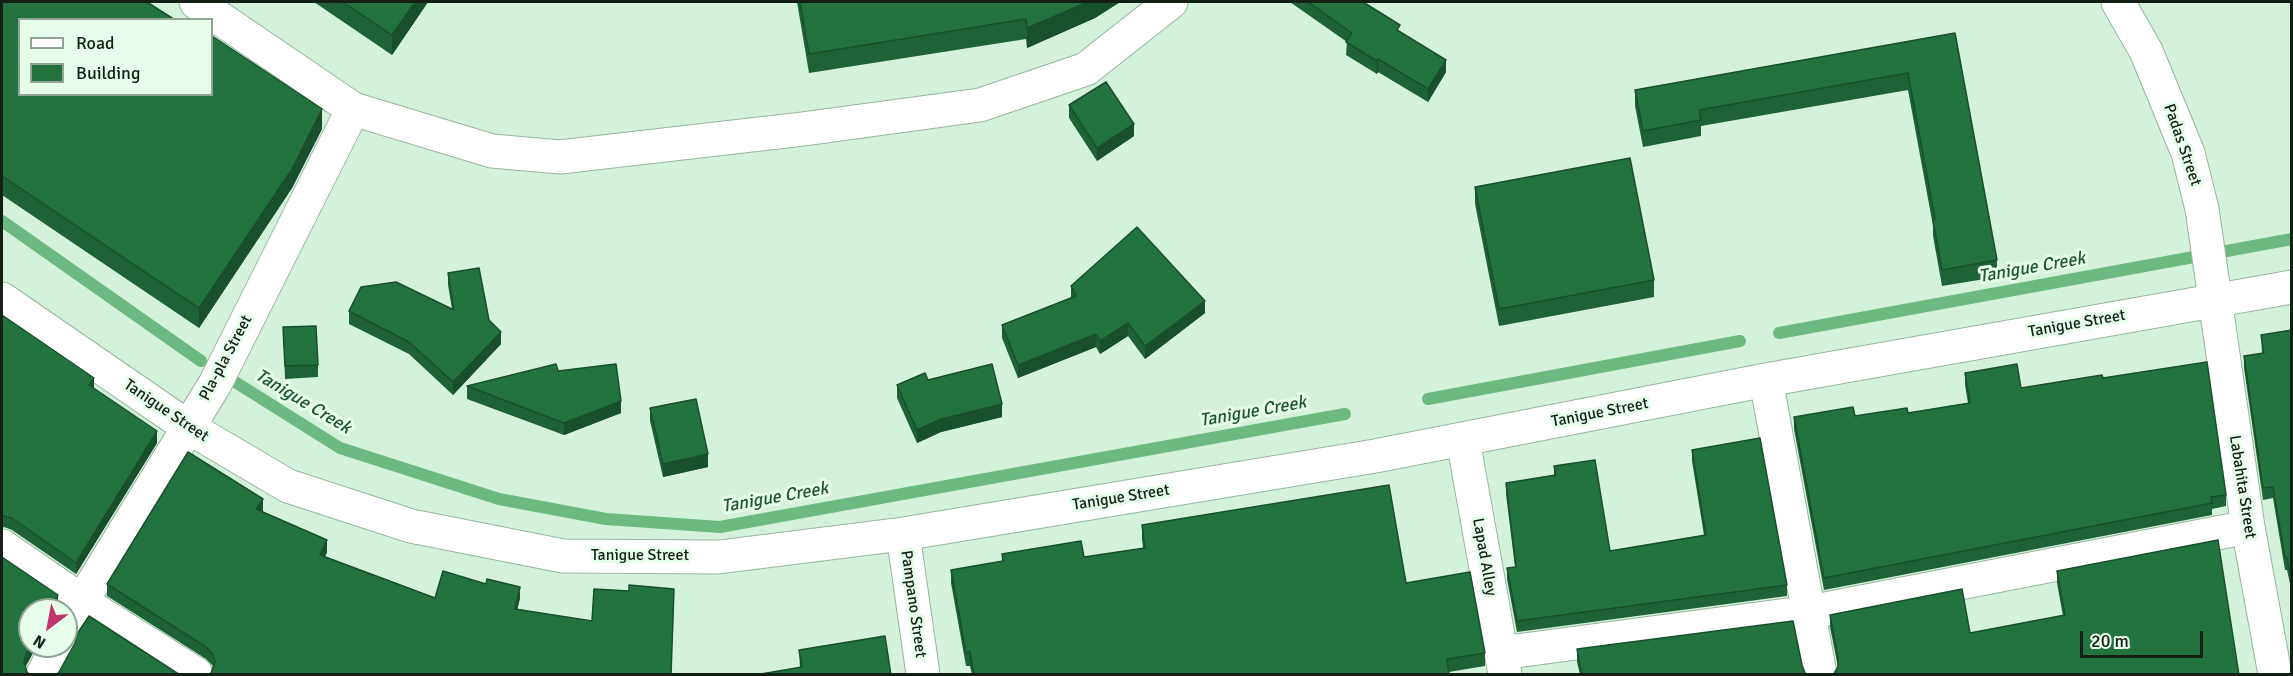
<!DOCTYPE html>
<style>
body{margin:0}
#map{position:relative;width:2293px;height:676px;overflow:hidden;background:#d4f2db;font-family:Signika,sans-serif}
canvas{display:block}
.frame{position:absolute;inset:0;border:3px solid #141f16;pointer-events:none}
.legend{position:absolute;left:18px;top:18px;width:195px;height:78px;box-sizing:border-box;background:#e6fdeb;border:2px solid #92a496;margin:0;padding:8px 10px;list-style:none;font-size:18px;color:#141f16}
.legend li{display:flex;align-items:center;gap:12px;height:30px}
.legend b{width:30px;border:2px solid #92a496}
.north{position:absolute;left:18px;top:598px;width:60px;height:60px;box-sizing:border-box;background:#e6fdeb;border:2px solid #92a496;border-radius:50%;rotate:212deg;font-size:16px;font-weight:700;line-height:24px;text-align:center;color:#141f16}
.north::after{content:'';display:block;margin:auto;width:21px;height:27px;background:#c0346a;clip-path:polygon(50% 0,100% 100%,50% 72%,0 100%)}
.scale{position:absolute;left:2080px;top:631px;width:123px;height:27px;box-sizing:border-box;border:3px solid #141f16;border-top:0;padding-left:8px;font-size:18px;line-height:21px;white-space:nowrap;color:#141f16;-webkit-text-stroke:4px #e6fdeb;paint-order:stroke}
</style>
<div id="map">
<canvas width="2293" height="676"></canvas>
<div class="frame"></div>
<ul class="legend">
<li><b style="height:8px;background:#fff"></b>Road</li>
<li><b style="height:16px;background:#227340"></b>Building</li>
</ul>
<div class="north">N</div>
<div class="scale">20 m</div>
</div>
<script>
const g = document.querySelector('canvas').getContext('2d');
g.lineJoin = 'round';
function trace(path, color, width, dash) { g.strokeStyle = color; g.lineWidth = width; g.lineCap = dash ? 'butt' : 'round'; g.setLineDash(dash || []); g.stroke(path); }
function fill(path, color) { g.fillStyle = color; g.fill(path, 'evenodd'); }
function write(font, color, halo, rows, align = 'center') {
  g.font = font + ' Signika,sans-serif'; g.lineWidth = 6; g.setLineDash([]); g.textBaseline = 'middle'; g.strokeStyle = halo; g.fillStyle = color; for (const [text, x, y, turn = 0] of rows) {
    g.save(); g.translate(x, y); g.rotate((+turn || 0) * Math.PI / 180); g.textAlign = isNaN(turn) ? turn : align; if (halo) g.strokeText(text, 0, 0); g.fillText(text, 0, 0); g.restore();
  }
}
const stream = new Path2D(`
 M2,221L201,361
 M1779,333L2292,239
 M232,380L340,448L499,499L606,519L720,527L1345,414
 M1428,399L1740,341`);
const minor = new Path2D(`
 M196,2L353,109L492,151L560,157L803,129L980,105L1086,69L1171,2
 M2118,2L2146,51L2188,153L2202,209L2248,527L2275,674
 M2,299L188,427L288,486L411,526L563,556L719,557L903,534L1375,456L1766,380L2292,287
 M1766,380L1820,674
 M1463,440L1505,674
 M903,534L923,674
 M2,546L98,612L196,674
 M66,631L82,601L215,384L353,109
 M1501,653L1810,612L2248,527
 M43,674L58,646`);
const wall = new Path2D(`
 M2,2L322,129L292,188L199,328L2,195Z
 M314,2H428L392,55Z
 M797,2H1120L1095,18L1027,48L1026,39L809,73Z
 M1290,2H1366V4L1400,32L1446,72L1428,102L1378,72L1377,74L1346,55L1347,42Z
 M1955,33L1997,260V277L1942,286L1933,236V226L1908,90L1701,126V136L1643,147L1635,106V90Z
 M1069,105L1134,136L1097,161L1069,118Z
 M1475,187L1654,280V297L1499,326L1475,204Z
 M448,273L489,320L501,344L453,395L409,354L349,324V311L452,309L448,285Z
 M1071,286L1205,313L1145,359L1128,336L1100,354L1096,347L1018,378L1002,338V325L1071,298Z
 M2,315L94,389L157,443L76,574L12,530L4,527L2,528Z
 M283,327L318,365V377L285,379Z
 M2292,330V593L2287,570H2285L2273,498L2263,500L2244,368V356L2262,353L2261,335Z
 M558,371L621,413L564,435L467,399V386Z
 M1965,373L2021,388L2103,378L2226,495V506L2212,509V515L1824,590L1794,429V417L1855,416L1908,413L1968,403L1965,385Z
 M928,380L1002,417L941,432L917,443L897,398V385Z
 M650,408L708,467L663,477L650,421Z
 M1692,450L1787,585V596L1517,632L1507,579V568L1515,567L1506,494V483L1554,475V466L1610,551L1704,535L1692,461Z
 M262,511L327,552L325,557L435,598H520L517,609L592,621L674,600L671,675L211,673L213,666L206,659L107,596V584L263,511Z
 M1142,525L1406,583L1485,653V666L1449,672V675H972L970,666H966L951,583V570L1002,561V554L1084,557L1143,548L1142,539Z
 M2057,571L2239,675L1838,667L1830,627V615L1970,633L2063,616L2057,583Z
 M1577,649L1802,665L1805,673L1807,675H1580L1577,662Z
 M799,650L891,675L800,667Z`);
const shadedWall = new Path2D(`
 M415,2H428L392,55V35Z
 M1088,2H1120L1095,18L1027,48V28Z
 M1378,59V72L1377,74V61Z
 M1446,60V72L1428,102V89Z
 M322,109V129L292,188L199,328V308Z
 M1134,124V136L1097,161V148Z
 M1205,301V313L1145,359V346Z
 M1128,323V336L1100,354V341Z
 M501,332V344L453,395V382Z
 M1096,334V347L1018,378V365Z
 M94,378V390L89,385Z
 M621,401V413L564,435V423Z
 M1002,404V417L941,432L917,443V430L941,419Z
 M157,431V443L76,574V563Z
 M708,454V467L663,477V464Z
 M263,499V511L256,520V509Z
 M327,540V552L320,567V555Z
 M520,587V598L515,620V609Z
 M58,595V607L56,610H51Z
 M30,646H37L26,666L24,674V662L26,654Z`);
const building = new Path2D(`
 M2,2H147L175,20H20V94H212V36L322,109L292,169L199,308L2,176Z
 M343,2H415L392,35Z
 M800,2H1088L1027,28L1026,19L809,54Z
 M1308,2H1363L1400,25L1397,30L1446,60L1428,89L1378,59L1377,61L1346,42L1352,33Z
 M1955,33L1997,260L1942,270L1933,220L1935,219L1908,73L1699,110L1701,120L1643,131L1635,90Z
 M1106,82L1134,124L1097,148L1069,105Z
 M1630,158L1654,280L1499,309L1475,187Z
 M1137,227L1205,301L1145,346L1128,323L1100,341L1096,334L1018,365L1002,325L1076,296L1071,286Z
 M479,268L489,320L501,332L453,382L409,342L349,311L361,287L396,282L454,310L448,273Z
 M2,315L94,378L89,385L157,431L76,563L12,518L4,516H2Z
 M316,326L318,365L285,366L283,327Z
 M2292,330V581L2287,558H2285L2273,487L2263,488L2244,356L2264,353L2261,335Z
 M2207,362L2226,495L2211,497L2212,503L1824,578L1794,417L1853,407L1855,416L1907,408L1908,413L1970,403L1965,373L2017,364L2021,388L2102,375L2103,378Z
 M556,364L558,371L616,364L621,401L564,423L467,386Z
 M992,364L1002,404L941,419L917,430L897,385L925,373L928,380Z
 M696,399L708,454L663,464L650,408Z
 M1760,438L1787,585L1517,621L1507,568L1516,567L1506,483L1556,475L1554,466L1595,460L1610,551L1706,535L1692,450Z
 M188,452L263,499L256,509L327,540L320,555L435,598L443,571L486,584L487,579L520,587L515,609L592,621L594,589L629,591V585L674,589L671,675H209L211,673L215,662L213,654L206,647L107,584Z
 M1389,485L1406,583L1470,572L1485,653L1447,659L1449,675H974L970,652L966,653L951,570L1003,561L1002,554L1081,541L1084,557L1145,548L1142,525Z
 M2218,540L2239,675H1833L1838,667V658L1830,615L1962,589L1970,633L2065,615L2057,571Z
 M2,557L58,595L51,610H30V646L26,654L24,662L27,672L30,675H2Z
 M89,616L180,675H56L59,672L75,643L77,634Z
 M1793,621L1802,665L1805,673L1807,675H1582L1577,649Z
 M885,636L891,675H755L802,667L799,650Z`);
const streetNames = [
 ["Padas Street",2182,145,71],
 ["Tanigue Street",2077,324,-10],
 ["Pla-pla Street",226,358,-62],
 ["Tanigue Street",166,411,34],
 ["Tanigue Street",1600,413,-11],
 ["Labahita Street",2242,487,81],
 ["Tanigue Street",1121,498,-9],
 ["Tanigue Street",640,556],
 ["Lapad Alley",1484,557,80],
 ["Pampano Street",913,604,82]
];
const waterNames = [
 ["Tanigue Creek",2032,268,-10],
 ["Tanigue Creek",303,402,31],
 ["Tanigue Creek",1253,412,-10],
 ["Tanigue Creek",775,498,-10]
];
trace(stream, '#6cba82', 12);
trace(minor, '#99b59f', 35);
trace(minor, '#fff', 33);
fill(wall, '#1d6337');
fill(shadedWall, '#18502d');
fill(building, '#227340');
trace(building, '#18502d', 1.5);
write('16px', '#141f16', '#e6fdeb', streetNames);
write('italic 18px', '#1d5631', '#e6fdeb', waterNames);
</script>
